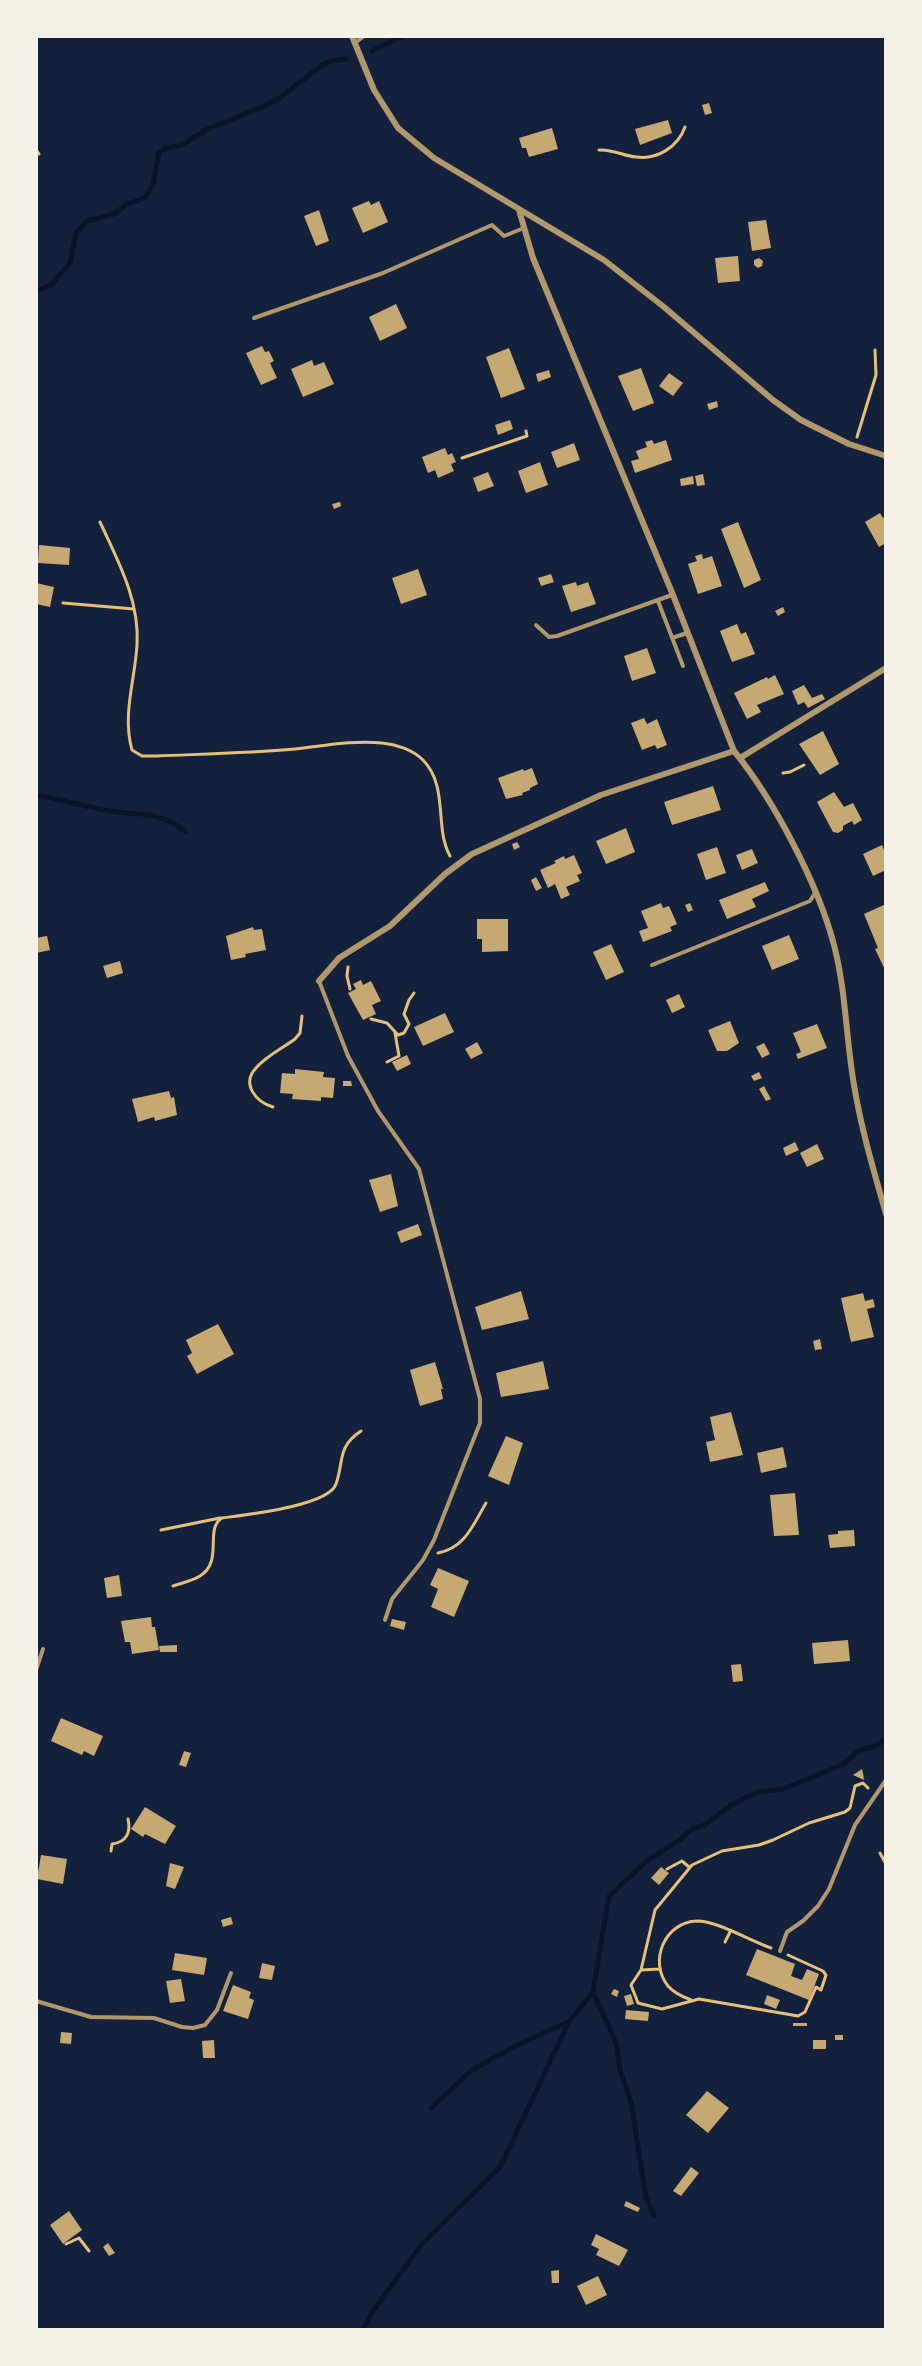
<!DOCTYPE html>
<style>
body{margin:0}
#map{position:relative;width:922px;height:2366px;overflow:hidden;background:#14213d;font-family:"Titillium Web",sans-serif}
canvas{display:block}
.frame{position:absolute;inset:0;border:38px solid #f6f1e7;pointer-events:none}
</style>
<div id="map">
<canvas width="922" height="2366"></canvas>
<div class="frame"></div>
</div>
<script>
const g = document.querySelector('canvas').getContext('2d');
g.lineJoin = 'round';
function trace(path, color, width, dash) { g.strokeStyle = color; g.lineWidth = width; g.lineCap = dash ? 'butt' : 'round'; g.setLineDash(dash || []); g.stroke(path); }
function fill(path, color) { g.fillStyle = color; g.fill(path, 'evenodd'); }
const stream = new Path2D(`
 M372,51L403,36
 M36,291L51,285L70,263L76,233L87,221L114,214L127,204L145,198L153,185L159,152L166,148L181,145L208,129L262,107L278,99L321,66L330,61L346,59
 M36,795C59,799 82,806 105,810C138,817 154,808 185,831
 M593,1992L616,2043L620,2070L631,2102L646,2198L654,2215
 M431,2108L472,2070L516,2046L568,2022
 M363,2330L373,2311L422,2244L500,2167L569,2022L593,1992L609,1896L648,1860L680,1840L692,1829L705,1825L731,1805L757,1792L783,1789L844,1764L858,1751L875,1746L886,1739`);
const building = new Path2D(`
 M709,103L712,113L705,115L702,105Z
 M668,120L672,133L640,145L635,129Z
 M552,128L558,149L529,157L526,148H522L519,138Z
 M369,201L371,205L379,201L388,222L363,233L352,208Z
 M319,210L329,241L316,246L304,216Z
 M766,220L771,248L752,251L748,222Z
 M738,256L740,281L718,283L715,258Z
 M759,258L763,261L762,266L758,268L754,265V260Z
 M396,304L407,328L380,341L369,317Z
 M262,346L265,352L269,351L274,361L270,363L277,378L261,385L246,353Z
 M509,348L525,389L501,398L486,357Z
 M312,360L314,366L324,362L334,384L303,397L291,369Z
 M641,368L654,403L633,411L618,376Z
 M549,370L551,377L538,382L536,374Z
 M669,373L683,383L673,396L659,386Z
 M717,401L718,407L709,410L707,404Z
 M510,420L513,429L498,435L495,425Z
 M652,440L654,444L666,440L672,460L635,473L631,461L639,459L636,451L647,447L645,442Z
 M574,443L580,460L557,468L551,452Z
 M445,448L448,455L452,453L456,462L451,464L454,471L438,478L435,470L428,473L422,457Z
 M540,462L548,485L526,493L518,471Z
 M488,472L494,486L478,492L473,478Z
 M703,474L705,485L697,486L695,476Z
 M693,476L694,484L681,486L680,479Z
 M340,502L341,506L334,509L332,504Z
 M880,513L883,518L886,516V543L879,547L865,522Z
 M738,522L761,580L744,588L721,529Z
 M39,545L70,548L69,565L38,563Z
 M702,554L703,559L712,556L722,586L698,594L688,564L697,561L695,556Z
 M418,569L427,595L401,604L392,578Z
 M551,574L554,582L541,586L538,578Z
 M576,582L577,586L588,582L596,604L571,612L562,586Z
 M36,583L54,587L50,607L36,604Z
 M783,607L785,612L778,616L775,611Z
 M737,624L741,634L746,632L755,654L732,662L720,631Z
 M647,648L656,673L632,681L624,656Z
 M775,675L784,694L757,705L761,712L747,719L734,693L767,677L768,679Z
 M804,685L812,698L822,694L825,699L808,708L804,702L798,705L792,691Z
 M644,718L647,724L657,719L667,745L657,749L655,745L642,750L631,723Z
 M823,731L839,764L820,775L799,744Z
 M532,768L538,784L530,788V790L522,793L523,795L506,799L498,778L523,769L524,771Z
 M713,786L721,810L672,825L664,802Z
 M834,792L844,807L853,803L862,820L854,825L852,821L843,826V830L838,833L833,832L817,802Z
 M626,828L635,852L606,864L596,841Z
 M517,842L520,847L514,850L512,844Z
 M882,845L884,850L886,849V870L873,876L863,854Z
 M717,847L726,873L706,880L697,854Z
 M752,849L758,863L742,870L736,855Z
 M574,855L582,873L577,875L580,881L566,887L570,895L561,899L555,884L548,888L540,870L556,863L554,861L564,856L565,859Z
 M536,877L542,888L536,891L531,880Z
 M765,882L769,891L752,899L756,907L727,919L719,900Z
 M661,903L663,908L669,906L677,924L670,927L672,931L643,942L639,931L648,928L641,911Z
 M690,903L693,910L688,912L685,905Z
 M886,904V972L875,949L878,948L864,914Z
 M477,919H508V951L482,952V939H477Z
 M253,927L254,930L262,929L266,950L245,954L246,957L231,960L226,936Z
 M789,935L799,959L772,970L762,946Z
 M47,936L50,950L36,953V938Z
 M611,944L624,972L606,980L593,952Z
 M120,961L123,973L107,978L103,966Z
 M361,980L363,985L371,981L381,1001L372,1005L376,1014L363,1020L348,993L356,989L353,984Z
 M679,994L685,1007L672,1013L666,1000Z
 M445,1013L454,1032L423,1046L414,1027Z
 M730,1021L739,1043L727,1051H717L708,1030Z
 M817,1024L827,1048L798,1059L796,1054L801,1052L793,1033Z
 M477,1042L483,1053L471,1059L465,1049Z
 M764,1043L770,1054L762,1058L756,1047Z
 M407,1055L411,1064L397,1071L392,1062Z
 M295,1069L324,1072L323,1077L335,1078L333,1098L321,1097V1101L292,1099L293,1094L280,1093L282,1073L295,1074Z
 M759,1072L762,1078L754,1081L751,1076Z
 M343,1081H351L352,1086H343Z
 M764,1086L771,1099L766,1101L759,1089Z
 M169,1091L171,1098L174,1097L177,1115L155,1121L154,1117L138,1122L132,1099Z
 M795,1142L799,1150L786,1156L783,1148Z
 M817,1144L824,1159L807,1167L800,1153Z
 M391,1174L398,1206L380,1212L369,1180Z
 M418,1224L422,1235L401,1243L397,1232Z
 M521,1291L529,1319L482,1330L475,1307Z
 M863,1293L865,1301L873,1299L875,1307L867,1309L874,1337L851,1342L841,1298Z
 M218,1324L234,1354L197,1374L187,1356L192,1353L186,1340Z
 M820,1339L822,1349L815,1350L813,1341Z
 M543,1361L549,1389L501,1397L496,1373Z
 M435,1362L443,1389H441L443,1399L420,1406L410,1370Z
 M731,1412L743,1455L710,1462L706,1442L715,1440L710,1417Z
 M506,1436L523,1443L509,1485L488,1476Z
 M783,1447L787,1467L761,1473L757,1453Z
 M795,1493L799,1535L774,1536L770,1495Z
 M854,1530L855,1546L830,1548L828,1535L838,1534V1531Z
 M438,1568L469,1581L454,1617L431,1607L438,1589L430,1585Z
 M119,1575L122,1596L107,1598L104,1578Z
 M151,1617L152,1627H155L159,1650L132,1654L130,1642H125L121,1621Z
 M392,1619L406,1622L404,1630L390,1626Z
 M848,1640L850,1661L814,1664L812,1643Z
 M177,1645V1652H160L159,1646Z
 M741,1664L743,1681L733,1682L731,1665Z
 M61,1718L103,1736L94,1756L84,1751L82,1755L51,1741Z
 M184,1751L191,1753L186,1767L179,1765Z
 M862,1769L863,1773L864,1780L853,1775Z
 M145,1807L176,1826L165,1844L145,1834L143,1837L131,1829Z
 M41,1855L67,1859L63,1884L37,1879Z
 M170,1863L184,1867L175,1889L166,1886Z
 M661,1867L669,1873L659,1885L651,1878Z
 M231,1917L233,1924L223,1927L221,1920Z
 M757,1949L795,1964L791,1976L802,1980L807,1969L819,1974L809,2000L746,1975Z
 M175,1953L207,1958L204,1975L172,1970Z
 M262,1963L275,1966L272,1980L259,1978Z
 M181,1979L185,2001L170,2003L166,1981Z
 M233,1985L251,1992L249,1998L254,2000L248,2019L223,2011Z
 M614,1989L619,1991L617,1997L611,1994Z
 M631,1994L634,2004L627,2006L624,1996Z
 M767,1995L780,2000L776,2009L764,2004Z
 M626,2010L649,2012L648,2021L625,2019Z
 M793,2023H807V2026H793Z
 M61,2032L72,2033L71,2044L60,2043Z
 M835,2035H843V2040H835Z
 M214,2040L215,2058H203L202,2041Z
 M813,2040H826V2049H813Z
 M707,2091L729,2108L708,2133L686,2115Z
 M691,2167L699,2173L681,2196L673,2191Z
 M626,2201L640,2208L638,2212L624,2206Z
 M69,2211L82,2230L63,2244L50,2225Z
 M596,2234L628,2250L619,2266L596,2255L599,2249L591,2245Z
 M108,2243L115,2253L109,2256L103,2247Z
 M559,2270V2283H552L551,2271Z
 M598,2276L607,2295L586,2305L577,2286Z`);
const path = new Path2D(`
 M36,150L39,154
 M599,150C613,149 623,156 636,157C657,160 678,147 685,127
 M857,437L876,375L875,350
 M462,458L527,436L526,431
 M100,522C118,561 140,601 137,645C135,680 122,715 132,750L142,756H157C203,754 249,753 295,749C323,746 353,740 382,743C396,744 413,750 423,760C449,787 434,827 450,856
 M63,603L134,609
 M783,773L790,772L804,765
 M348,967L347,976L350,989
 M371,1019L387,1023L398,1035L404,1033L409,1024L404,1014L409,1000L414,993
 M387,1062L399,1056L395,1033
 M273,1107C256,1102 241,1084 256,1068C266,1056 283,1048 295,1039L300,1033L302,1016
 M161,1530L220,1518
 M438,1553C465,1548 473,1525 486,1503
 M173,1586C182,1583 192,1581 200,1576C224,1561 204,1529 222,1518C244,1515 329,1506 336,1484C344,1461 337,1447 361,1431
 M850,1808L855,1786L863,1783L868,1788
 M111,1851L112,1844C127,1842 131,1832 128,1819
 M880,1853L886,1864
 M667,1869L682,1861L689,1867
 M725,1942L730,1932
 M788,1955L823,1971L826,1975L821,1990L816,1987L805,2012L798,2016L699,1999L662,2009L638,2003L631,1985L641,1970L655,1910L692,1865L722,1851L759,1845L773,1840L809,1823L845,1812L850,1808
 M641,1970L660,1969
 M691,2000C683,1997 674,1993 668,1986C648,1961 665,1922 697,1921C718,1921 750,1941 771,1948
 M66,2244L79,2238L89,2251`);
const service = new Path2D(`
 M355,43L364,36
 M254,318L383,273L492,225L504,236L524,228
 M658,601L683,666
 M536,625L549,637L557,636L672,595
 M672,638L687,633
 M652,965L810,901L815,893
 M319,981L348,1056L378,1111L419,1169L480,1399V1423L434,1540L423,1560L392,1599L385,1620
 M36,1670L43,1649
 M780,1951L787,1932L803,1921L818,1906L829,1889L855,1825L886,1780
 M36,2001L91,2017L154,2018L182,2027L193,2028L205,2025L217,2010L231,1973`);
const minor = new Path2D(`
 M352,36L374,90L398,128L434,158L604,260L664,307L773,400L801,420L849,444L886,456
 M519,210L533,258L673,595L734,751C774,800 818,884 834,945C846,991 846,1039 854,1085C861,1128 874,1172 886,1214
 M740,758L886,668
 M319,981L339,958L390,926L445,874L472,854L601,795L734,751`);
trace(stream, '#0b132b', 5);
fill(building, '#c6a872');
trace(path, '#e5c07b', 3);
trace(service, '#b1986c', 4);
trace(minor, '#b1986c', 6);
</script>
